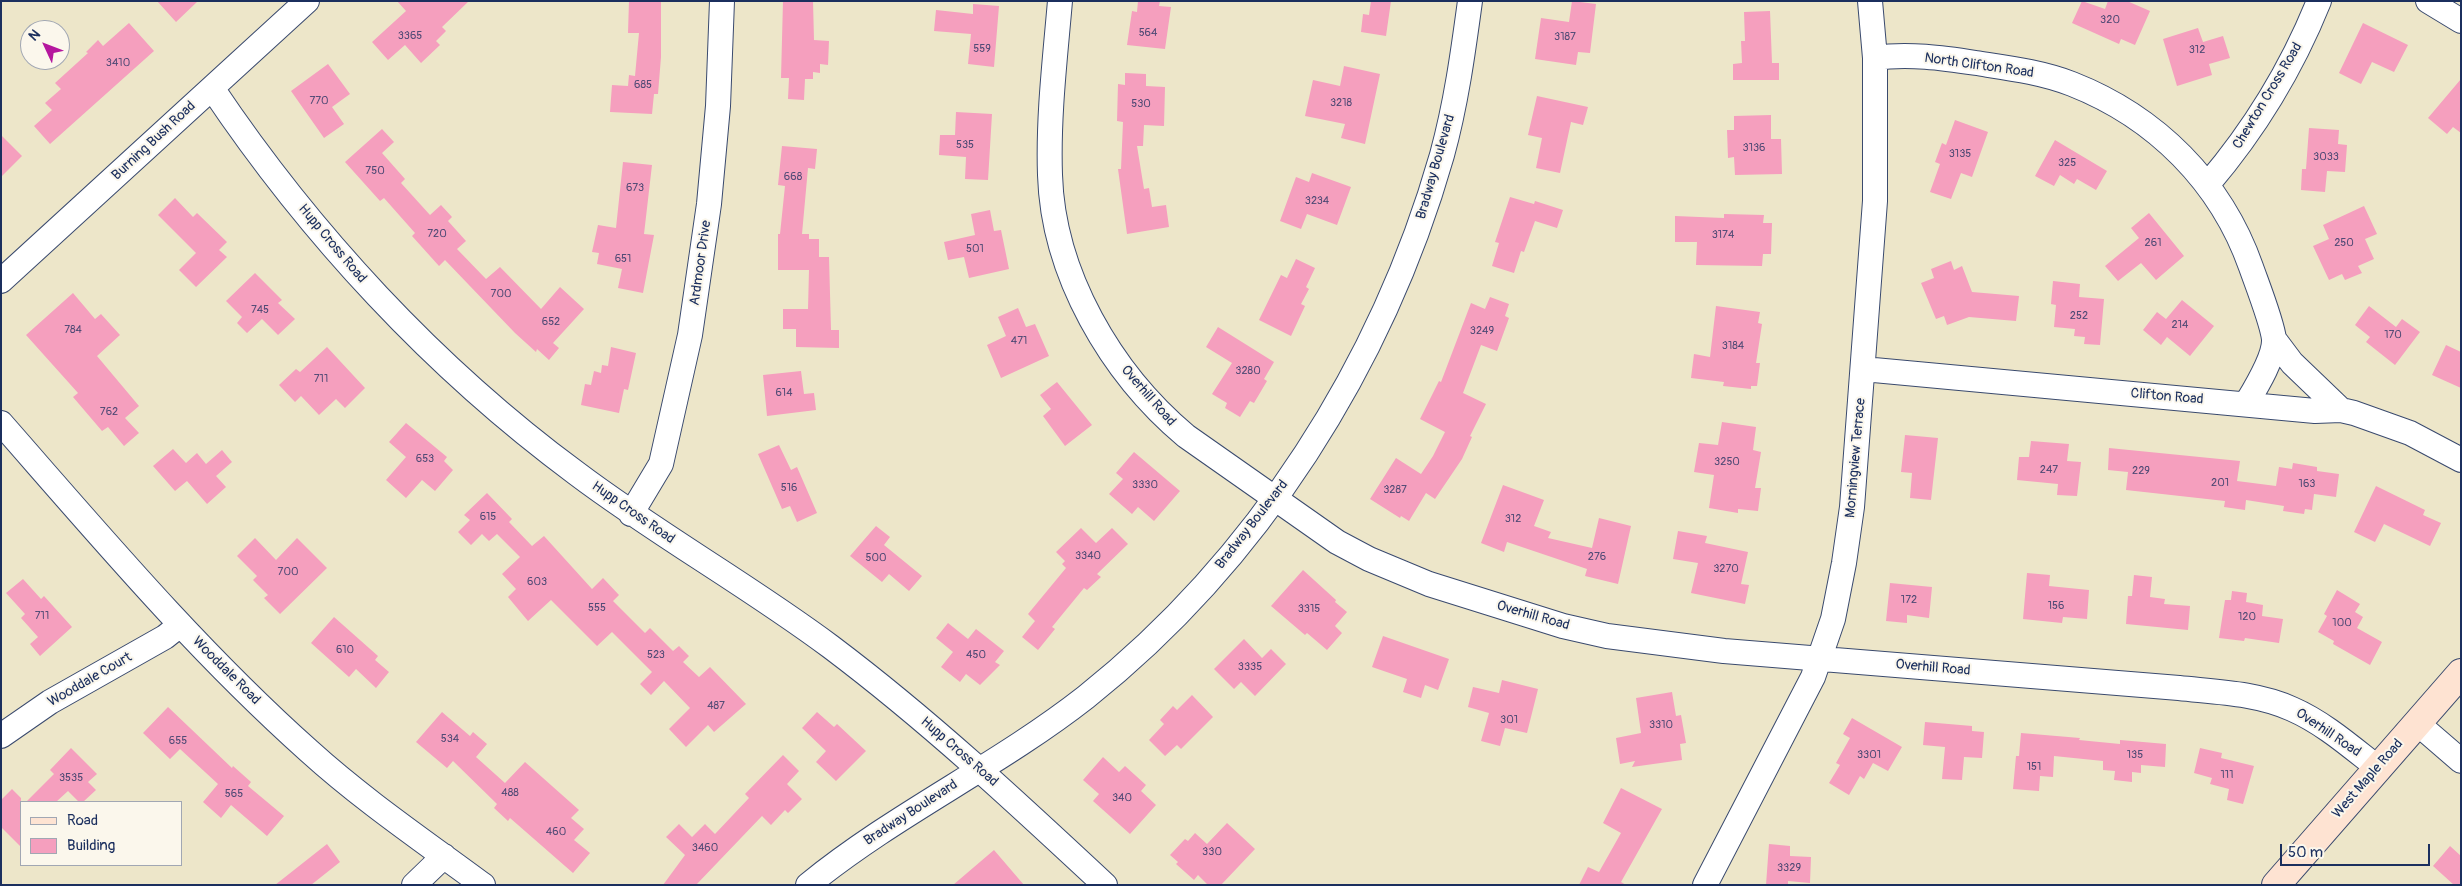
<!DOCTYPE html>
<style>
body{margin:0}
#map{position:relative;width:2462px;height:886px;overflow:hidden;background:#ede6c9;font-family:Pangolin,sans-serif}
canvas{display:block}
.frame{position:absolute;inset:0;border:2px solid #1b2f5e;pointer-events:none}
.legend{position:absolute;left:20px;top:801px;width:162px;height:65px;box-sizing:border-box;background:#fbf7ec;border:1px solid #a1a7b3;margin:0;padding:6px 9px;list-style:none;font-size:15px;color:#1b2f5e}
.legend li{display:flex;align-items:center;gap:10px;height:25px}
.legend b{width:25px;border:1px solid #a1a7b3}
.north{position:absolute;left:20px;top:20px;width:50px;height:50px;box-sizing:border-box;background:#fbf7ec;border:1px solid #a1a7b3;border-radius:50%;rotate:313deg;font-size:14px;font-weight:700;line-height:20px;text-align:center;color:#1b2f5e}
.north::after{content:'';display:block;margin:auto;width:18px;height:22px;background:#b5179e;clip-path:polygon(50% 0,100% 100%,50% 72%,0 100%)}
.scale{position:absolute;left:2280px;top:844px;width:150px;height:22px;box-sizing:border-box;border:2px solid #1b2f5e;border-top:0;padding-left:6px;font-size:15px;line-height:18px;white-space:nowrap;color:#1b2f5e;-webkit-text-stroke:4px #fbf7ec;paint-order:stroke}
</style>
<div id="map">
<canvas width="2462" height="886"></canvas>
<div class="frame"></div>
<ul class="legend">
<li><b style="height:6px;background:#fee3d2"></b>Road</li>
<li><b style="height:14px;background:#f59fbe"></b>Building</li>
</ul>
<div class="north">N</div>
<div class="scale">50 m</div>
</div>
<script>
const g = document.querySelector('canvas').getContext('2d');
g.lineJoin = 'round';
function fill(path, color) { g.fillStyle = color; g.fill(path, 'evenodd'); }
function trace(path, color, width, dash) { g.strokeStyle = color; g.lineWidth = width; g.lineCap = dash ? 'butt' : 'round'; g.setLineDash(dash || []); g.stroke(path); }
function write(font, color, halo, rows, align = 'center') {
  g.font = font + ' Pangolin,sans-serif'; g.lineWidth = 4; g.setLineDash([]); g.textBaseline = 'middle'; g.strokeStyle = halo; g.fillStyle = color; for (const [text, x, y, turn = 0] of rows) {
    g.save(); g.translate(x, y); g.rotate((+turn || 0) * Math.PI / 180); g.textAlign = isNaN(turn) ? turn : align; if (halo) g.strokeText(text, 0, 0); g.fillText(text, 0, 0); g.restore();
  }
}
const building = new Path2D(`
 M157,1H198L176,22Z
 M397,1H469L442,27L446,31L436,41L440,45L421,63L405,45L388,60L372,42L406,11Z
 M629,1H661V57L658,94H654L652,114L610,112L612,85L628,86L629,75L635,76L639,33H628Z
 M783,1H813L814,40L829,41L828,65L820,64V73L813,72V79H805L804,100L788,99L789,78H781Z
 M1138,1H1160L1159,6L1171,7L1165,49L1127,45L1132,11L1137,12Z
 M1371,1H1391L1386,36L1361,32L1363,14L1369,15Z
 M1572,1L1596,4L1590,53L1578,52L1576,65L1535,59L1541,18L1569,22Z
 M2082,1L2105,9L2108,1H2127L2150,11L2135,45L2121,39L2119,44L2072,23Z
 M973,4L999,6L994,67L968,64L971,34L934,31L936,10L973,14Z
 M1770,11L1772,63H1779V80H1733V64L1742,63L1741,41H1745L1744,12Z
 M129,23L154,51L50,144L34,126L52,110L45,103L61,89L55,83L88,53L86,52L98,40L103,46Z
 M2363,23L2408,45L2394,72L2372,62L2361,84L2339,73Z
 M2198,28L2203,42L2223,36L2230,58L2209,64L2212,75L2177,86L2163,39Z
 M328,64L350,94L332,107L344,124L324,138L291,91Z
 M1344,66L1380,74L1365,144L1341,138L1345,124L1305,116L1313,80L1340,86Z
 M1125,73L1146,74V86L1165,87L1164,126L1144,125L1143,146H1137L1144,189L1149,188L1152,207L1166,205L1169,227L1127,234L1118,169H1121L1123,122L1117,121L1118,84L1125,85Z
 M2461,79V133L2453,127L2447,134L2428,118Z
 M1537,96L1588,107L1583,125L1571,122L1560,173L1536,168L1542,138L1528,135Z
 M956,112L992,114L988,180L965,179L966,157L939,155L940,135H955Z
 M1771,115V139H1781L1782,174L1735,175L1734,157L1728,158L1727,130H1734V116Z
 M1955,120L1988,132L1972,177L1961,173L1951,199L1930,192L1940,164L1935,162L1942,143L1946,145Z
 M2309,128L2339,130L2338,144L2347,145L2345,172L2327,171L2325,192L2301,190L2302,169H2306Z
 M382,129L394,142L382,153L405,179L401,183L430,215L441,205L452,217L448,221L466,241L457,249L486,279L500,267L541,309L560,287L584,309L553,343L559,348L549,360L537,349L536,352L515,333L445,260L439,266L412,236L415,233L384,198L380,201L345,162Z
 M1,135L22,156L1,177Z
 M2055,140L2107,171L2096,190L2077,179L2074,184L2060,175L2054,186L2035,176Z
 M782,146L817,149L815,169L808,168L802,234H809V239H819V257H829L831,330H839V348L796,347V329H783V309H808L809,270H778V234H780L785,186L778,185Z
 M623,162L652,165L644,234L654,235L643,293L618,288L622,269L597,264L599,253L592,252L598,225L616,228Z
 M1312,173L1351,187L1337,225L1307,214L1301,229L1280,221L1296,177L1309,182Z
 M1510,197L1534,204L1535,201L1563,210L1557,228L1535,221L1524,252L1521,251L1514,273L1492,266L1499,243L1495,242Z
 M175,198L193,217L197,213L227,242L219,250L227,257L196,287L179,270L196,253L158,215Z
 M2364,206L2377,234L2365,239L2374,259L2358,266L2362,273L2345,280L2342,274L2329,280L2313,246L2329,239L2323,225Z
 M990,210L994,231L1001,230L1009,269L969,278L964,257L948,260L944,242L975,235L971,214Z
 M2149,213L2184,256L2156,280L2141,263L2118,281L2105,266L2139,238L2131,228Z
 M1724,214L1764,215L1763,223H1772L1771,254H1763L1762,266L1696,265L1697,242H1675V216L1724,218Z
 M1296,259L1315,268L1306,287L1309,289L1301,304L1305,306L1291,336L1259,320L1281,275L1287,278Z
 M1951,261L1954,270L1962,266L1972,292L2019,296L2016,321L1969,317L1947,325L1944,316L1936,319L1921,283L1934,278L1931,269Z
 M255,273L282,300L278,303L295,319L278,335L262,319L247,333L237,323L242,317L226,301Z
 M2053,281L2080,284L2079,297L2104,299L2100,345L2084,344L2085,337L2074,336L2075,329L2054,327L2056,305L2051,304Z
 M73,293L95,319L101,314L120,335L97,356L139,406L125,418L139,433L124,446L108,427L102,431L73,397L78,393L26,335Z
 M1490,297L1509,304L1505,316L1509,318L1497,351L1481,345L1463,393L1486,404L1470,436L1472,437L1462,459L1435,499L1426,493L1409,521L1401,516L1400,518L1370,499L1396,458L1421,474L1433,456L1445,432L1420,419L1439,381L1441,382L1471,303L1485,309Z
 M2182,300L2214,326L2190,356L2167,337L2161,345L2143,330L2157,312L2166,319Z
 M1716,306L1760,312L1758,323L1762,324L1756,363H1760L1757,386H1751V389L1723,386L1724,382L1691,378L1694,354L1710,357Z
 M2369,306L2396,327L2402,319L2420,332L2395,365L2366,342L2370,337L2355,325Z
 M1018,308L1026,327L1035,324L1049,356L1001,378L987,345L1006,336L998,317Z
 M1218,327L1274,362L1264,379L1267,381L1254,403L1250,401L1240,417L1225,408L1227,403L1212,394L1232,363L1206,347Z
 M2446,345L2461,352V388L2432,375Z
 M327,347L365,388L345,408L336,399L319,415L301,396L295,402L279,385L296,369L300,372Z
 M611,347L636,353L628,390L624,389L619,413L581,405L585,384L591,385L594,371L601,373L602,365L608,366Z
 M801,371L804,394L814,393L816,410L767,416L763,375Z
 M1057,382L1092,425L1065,446L1043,416L1051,409L1040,395Z
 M1722,422L1756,427L1753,450L1761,452L1755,488H1761L1758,511L1738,509V513L1709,508L1714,475L1694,472L1699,443L1718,445Z
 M406,423L447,457L444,461L453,470L435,491L422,480L406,498L386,480L406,457L389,442Z
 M1905,435L1938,438L1931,500L1910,498L1912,473L1901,472Z
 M2031,441L2069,444L2067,461L2081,462L2077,496L2057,495L2058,484L2017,480L2019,457H2029Z
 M779,445L791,470L797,467L817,513L797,522L790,506L782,509L758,454Z
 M2109,448L2240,461L2237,481L2276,486L2279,467L2292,469L2293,463L2317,467V471L2339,474L2336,497L2314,494L2312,510L2305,509L2304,514L2283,511L2284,506L2246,500L2245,510L2224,507L2225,501L2126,490L2128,472L2108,470Z
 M173,449L186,463L197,453L206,464L222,450L232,462L216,476L226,487L207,504L187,481L175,491L153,466Z
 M1134,452L1180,491L1154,521L1138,507L1132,514L1109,494L1123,479L1116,473Z
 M1503,485L1544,500L1534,526L1551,532L1548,538L1592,548L1599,518L1631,526L1618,584L1585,576L1587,569L1507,542L1504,552L1481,543Z
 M2376,486L2425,510L2423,515L2441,523L2430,546L2384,524L2375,542L2354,532Z
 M487,493L512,519L509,522L532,546L544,536L592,589L603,578L619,595L613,601L645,633L650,628L673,651L679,646L689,656L683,662L699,677L710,667L746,704L714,732L708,725L686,747L669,729L690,708L664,681L651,695L640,684L652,672L612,632L597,646L551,600L528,621L508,597L516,589L502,574L520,557L497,534L489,541L482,534L471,545L458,532L470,520L464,515Z
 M876,526L890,537L884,545L922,576L909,591L889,574L882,582L850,556Z
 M1081,528L1096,543L1112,528L1128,544L1097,574L1101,577L1087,590L1084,588L1052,627L1055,629L1038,650L1022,637L1035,621L1028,614L1066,568L1062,564L1065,561L1056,552Z
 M1678,531L1707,536L1705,543L1748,552L1741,584L1749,585L1745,604L1691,593L1698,563L1673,559Z
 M255,538L276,560L297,538L327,568L280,614L264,598L268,595L253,580L257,576L237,556Z
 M1303,570L1336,600L1335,602L1347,612L1335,626L1342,633L1327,650L1307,633L1305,635L1271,606Z
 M2027,573L2050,575L2049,586L2089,590L2087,619L2063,617L2062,623L2023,619Z
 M2134,575L2152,577L2150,597L2165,599L2164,604L2190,606L2188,630L2126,624L2128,596H2132Z
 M23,579L41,599L44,596L72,627L40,656L30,644L38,637L21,618L25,614L6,593Z
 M1890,583L1932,587L1929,618L1907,615V623L1886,621Z
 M2337,590L2360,604L2355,612L2363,617L2357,628L2382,642L2370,665L2333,644L2334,641L2318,632L2327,616L2324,614Z
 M2232,591L2247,593L2246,602L2263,605L2262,616L2283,619L2279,643L2245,638L2244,641L2219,638L2225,600H2231Z
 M334,617L378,656L375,660L389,672L376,688L356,669L349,677L311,643Z
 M948,623L968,639L976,629L1004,651L995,662L1000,665L980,685L966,674L960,682L941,667L953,652L936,638Z
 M1383,636L1449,659L1438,690L1425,685L1421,698L1403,692L1407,679L1372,667Z
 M1244,639L1262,658L1271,649L1286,664L1255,696L1241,682L1234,689L1214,669Z
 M1502,680L1538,689L1527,733L1505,728L1500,746L1481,741L1489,713L1468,707L1473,687L1499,693Z
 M1672,692L1676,716L1681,715L1686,743L1680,744L1682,760L1632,767L1635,761L1620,764L1616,738L1641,733L1636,698Z
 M1192,695L1213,717L1181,749L1177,745L1165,756L1149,740L1164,724L1160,720L1173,706L1177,710Z
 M168,707L232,768L233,766L251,782L248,786L284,816L267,836L231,805L221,818L203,802L218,784L180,749L170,759L143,733Z
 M442,712L470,736L473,732L487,744L476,757L505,783L525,762L579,810L571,818L584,829L574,840L590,853L573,873L510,818L508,821L494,808L497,804L453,761L447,768L416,742Z
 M817,712L834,727L837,724L866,751L836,781L816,762L826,751L802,728Z
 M1852,718L1902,747L1888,771L1873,763L1864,779L1860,776L1849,795L1829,783L1840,765L1836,763L1850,738L1843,734Z
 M1925,722L1972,726V731L1984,732L1982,758L1964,757L1962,780L1942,779L1945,747L1923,745Z
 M2021,733L2080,738L2079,740L2120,744V740L2166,744L2165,767L2141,765V773L2132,772V782L2114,780L2115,771L2103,770V761L2054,756L2053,777L2040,776L2039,791L2013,789L2016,756H2019Z
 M71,748L97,774L88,782L96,790L83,802H79L68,791L56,802H26L54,774L50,770Z
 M2200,748L2222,753L2221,758L2254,766L2243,804L2227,800L2229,789L2210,784L2212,778L2194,773Z
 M783,755L799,771L787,784L802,799L788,813L785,810L771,825L762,816L696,885H663L685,855L666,837L679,824L692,837L705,824L715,834L749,798L745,794Z
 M1103,757L1119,772L1125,766L1146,785L1141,791L1156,805L1130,834L1093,801L1099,794L1083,780Z
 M1621,788L1662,809L1621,882L1626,885H1579L1588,867L1599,872L1621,833L1603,823Z
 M12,789L21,798V847L1,827V800Z
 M1227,823L1255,849L1221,885H1208L1198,875L1194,880L1176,864L1178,862L1170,855L1185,839L1188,841L1195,833L1207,844Z
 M327,844L340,862L311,885H275Z
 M1769,844L1790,846V856L1811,857L1810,883L1788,881V885H1766Z
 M2450,846L2461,856V885H2454L2433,866Z
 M994,850L1024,885H953Z`);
const minor = new Path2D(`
 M1060,1C1055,59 1048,117 1050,175C1053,274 1111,373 1186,436L1337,542L1369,559L1429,584L1563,626L1607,636L1724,651L2179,688C2216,692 2257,693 2292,709C2324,723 2351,747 2378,768
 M2428,1L2461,21
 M1875,58C1908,53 1943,58 1976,63C2008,68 2041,72 2072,84C2156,117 2221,182 2251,267C2257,284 2272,322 2274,339C2275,357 2255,389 2246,404
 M212,88C310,234 434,368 576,473C658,535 748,585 831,647C928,720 1016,802 1105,885
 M2208,184C2255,129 2292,68 2319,1
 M1,281L307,1
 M2274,339L2292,363L2341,410
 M1863,369L2315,411L2341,410L2354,413L2410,433L2461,460
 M1,423C100,536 197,651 309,751C363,800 425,842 483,885
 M631,514L661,464L690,335L709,204L718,106L722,1
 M2417,723L2461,761
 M1,736L50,702L165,637L180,625
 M414,885L444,856
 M808,885C895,814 998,766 1086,697C1258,560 1382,365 1442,155C1456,104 1463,53 1470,1
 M1705,885L1813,677L1833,619L1844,563L1852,507L1875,201V58L1870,1`);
const secondary = new Path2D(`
 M2276,885L2461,673`);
const numberNames = [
 ["320",2110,20],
 ["564",1148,33],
 ["3365",410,36],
 ["3187",1565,37],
 ["559",982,49],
 ["312",2197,50],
 ["3410",118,63],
 ["685",643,85],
 ["770",319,101],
 ["3218",1341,103],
 ["530",1141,104],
 ["535",965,145],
 ["3136",1754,148],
 ["3135",1960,154],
 ["3033",2326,157],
 ["325",2067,163],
 ["750",375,171],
 ["668",793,177],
 ["673",635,188],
 ["3234",1317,201],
 ["720",437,234],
 ["3174",1723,235],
 ["261",2153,243],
 ["250",2344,243],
 ["501",975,249],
 ["651",623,259],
 ["700",501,294],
 ["745",260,310],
 ["252",2079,316],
 ["652",551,322],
 ["214",2180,325],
 ["784",73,330],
 ["3249",1482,331],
 ["170",2393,335],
 ["471",1019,341],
 ["3184",1733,346],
 ["3280",1248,371],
 ["711",321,379],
 ["614",784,393],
 ["762",109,412],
 ["653",425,459],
 ["3250",1727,462],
 ["247",2049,470],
 ["229",2141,471],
 ["201",2220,483],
 ["163",2307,484],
 ["3330",1145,485],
 ["516",789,488],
 ["3287",1395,490],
 ["615",488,517],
 ["312",1513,519],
 ["3340",1088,556],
 ["276",1597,557],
 ["500",876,558],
 ["3270",1726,569],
 ["700",288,572],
 ["603",537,582],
 ["172",1909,600],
 ["156",2056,606],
 ["555",597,608],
 ["3315",1309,609],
 ["711",42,616],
 ["120",2247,617],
 ["100",2342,623],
 ["610",345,650],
 ["523",656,655],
 ["450",976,655],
 ["3335",1250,667],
 ["487",716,706],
 ["301",1509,720],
 ["3310",1661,725],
 ["534",450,739],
 ["655",178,741],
 ["3301",1869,755],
 ["135",2135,755],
 ["151",2034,767],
 ["111",2227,775],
 ["3535",71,778],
 ["488",510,793],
 ["565",234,794],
 ["340",1122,798],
 ["460",556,832],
 ["3460",705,848],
 ["330",1212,852],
 ["3329",1789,868]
];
const streetNames = [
 ["North Clifton Road",1979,66,8],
 ["Chewton Cross Road",2268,96,-59],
 ["Burning Bush Road",154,141,-43],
 ["Bradway Boulevard",1436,167,-74],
 ["Hupp Cross Road",332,244,50],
 ["Ardmoor Drive",701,263,-82],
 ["Overhill Road",1148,396,49],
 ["Clifton Road",2167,397,5],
 ["Morningview Terrace",1856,458,-85],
 ["Hupp Cross Road",633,513,35],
 ["Bradway Boulevard",1252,525,-52],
 ["Overhill Road",1533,616,16],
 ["Overhill Road",1933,668,5],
 ["Wooddale Road",226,671,45],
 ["Wooddale Court",90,680,-30],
 ["Overhill Road",2328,733,34],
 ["Hupp Cross Road",959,752,41],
 ["West Maple Road",2368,779,-49],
 ["Bradway Boulevard",911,813,-33]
];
fill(building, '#f59fbe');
trace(minor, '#3a4a6e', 26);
trace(secondary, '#3a4a6e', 30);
trace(minor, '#fff', 24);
trace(secondary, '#fee3d2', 28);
write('11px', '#524b76', null, numberNames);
write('14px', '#1b2f5e', '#fbf7ec', streetNames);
</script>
